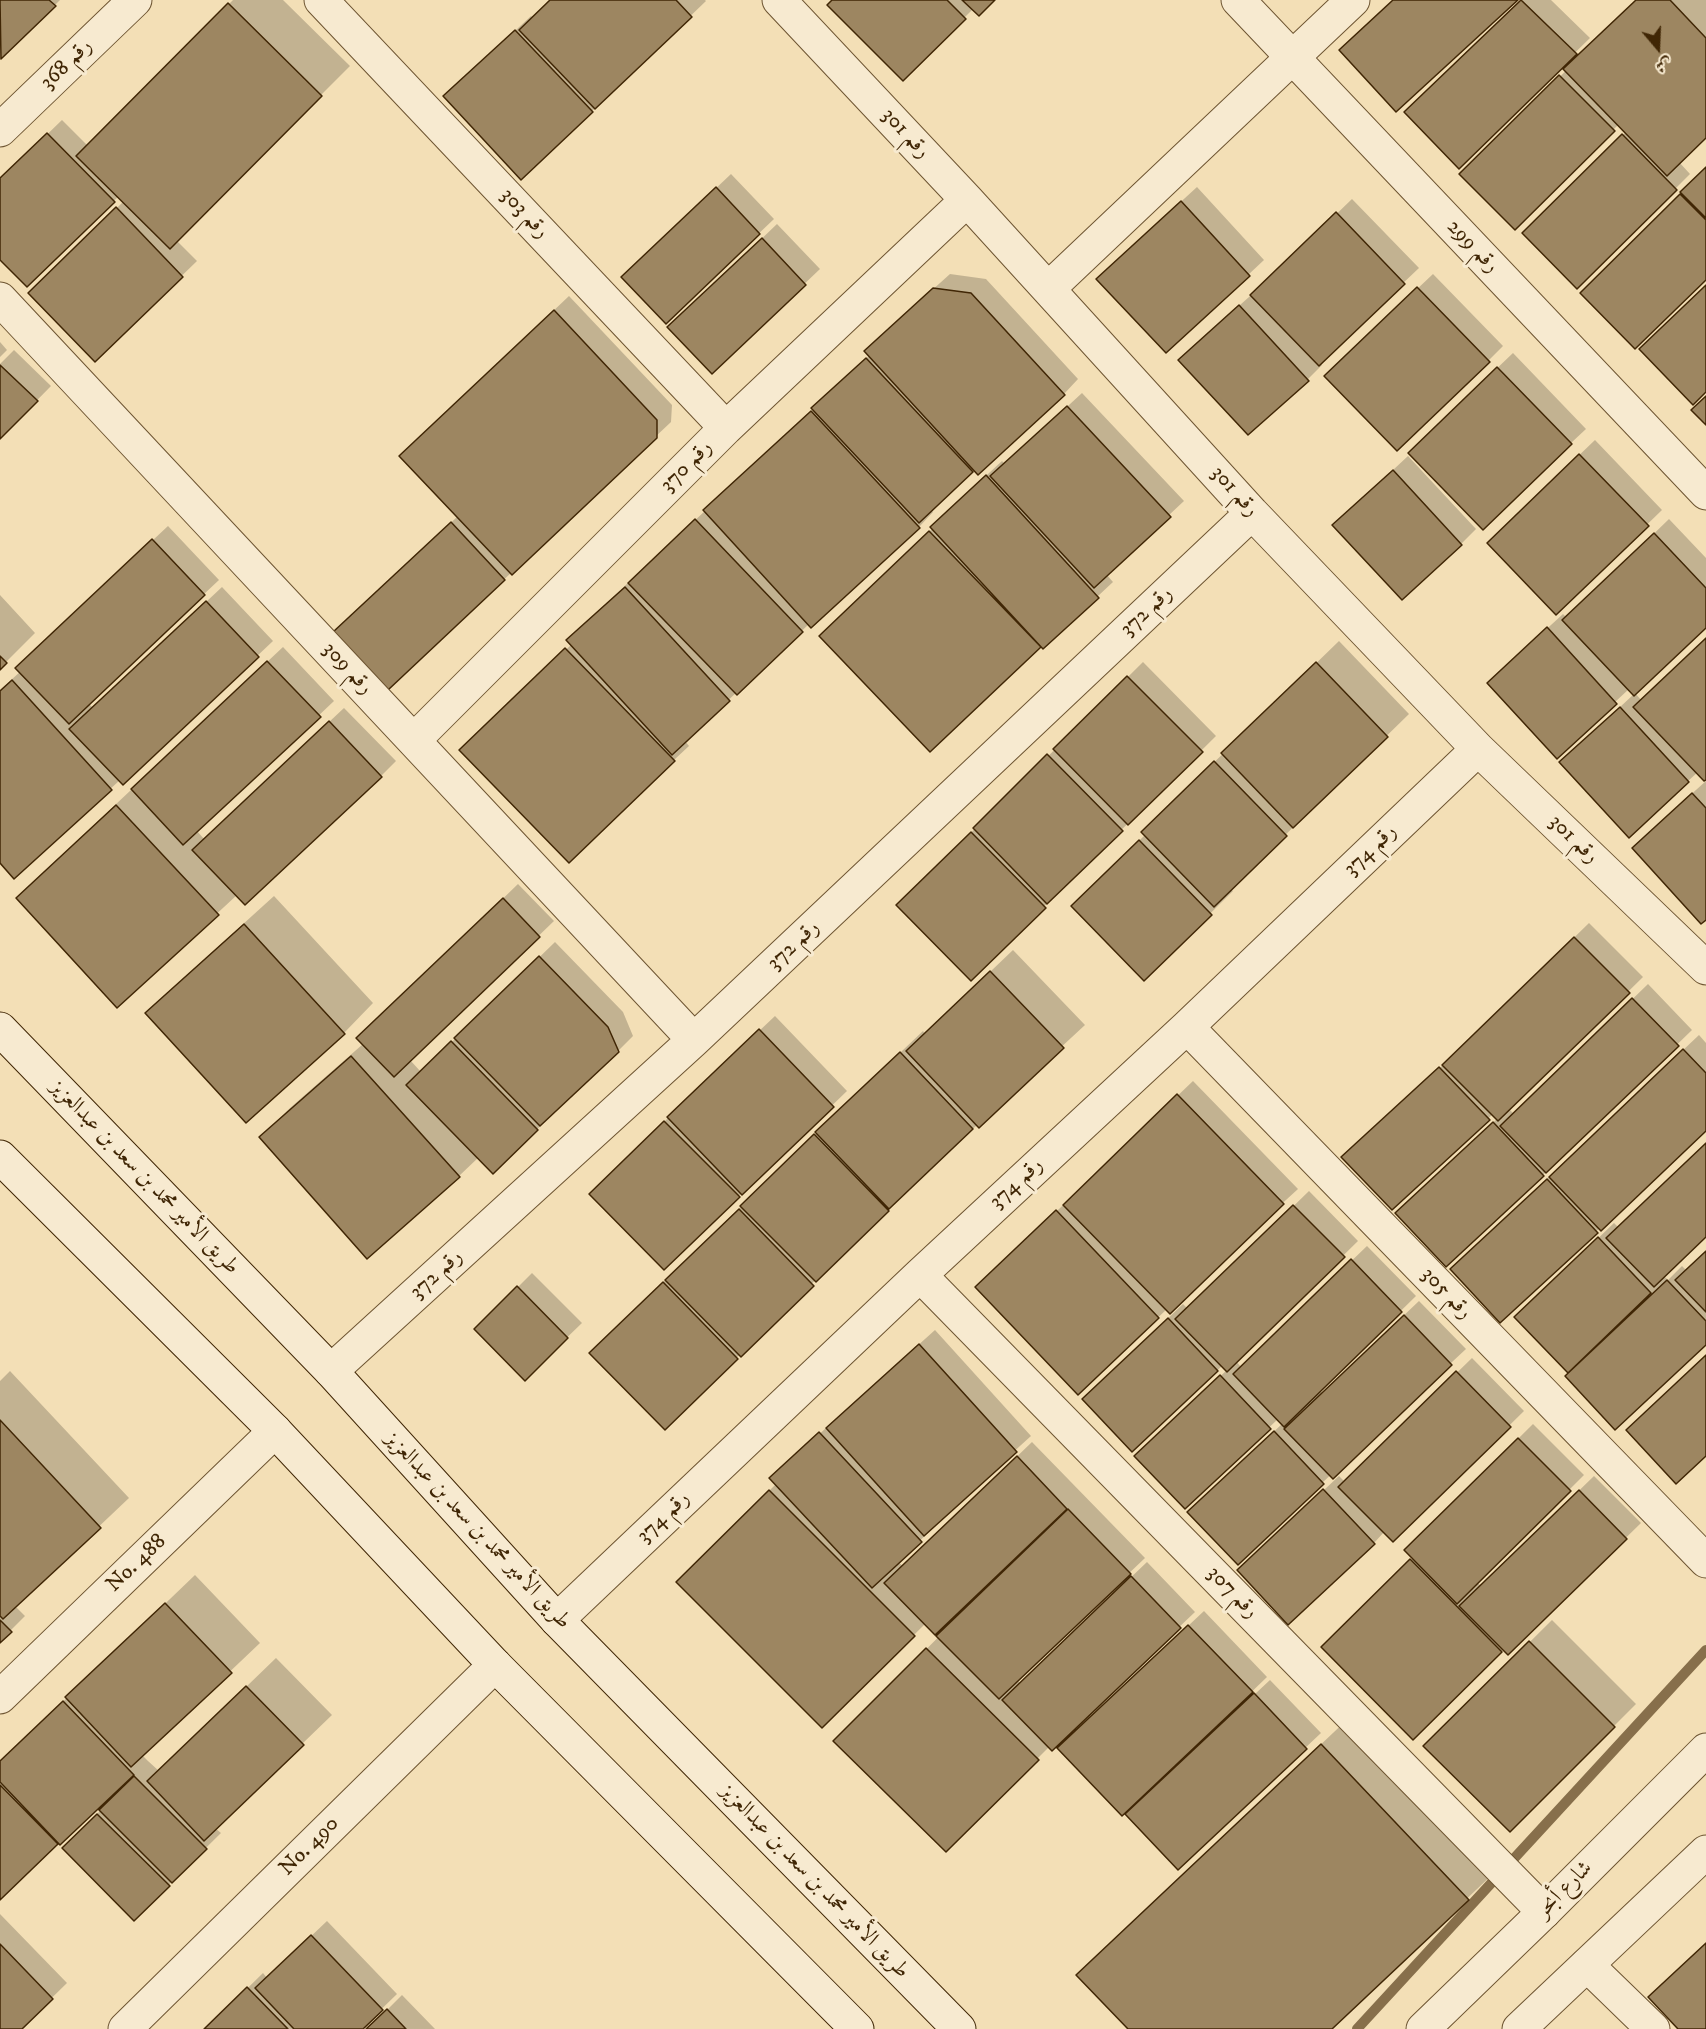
<!DOCTYPE html>
<meta charset="utf-8">
<style>
body{margin:0}
#map{position:relative;width:1706px;height:2029px;overflow:hidden;background:#f3dfb6;font-family:"IM FELL DW Pica",Amiri,serif}
canvas{display:block}
.north{position:absolute;left:1628px;top:18px;width:60px;height:60px;-webkit-text-stroke:4px #f7ead0;paint-order:stroke;rotate:161deg;font-size:16px;font-weight:700;line-height:24px;text-align:center;color:#402605}
.north::after{content:'';display:block;margin:auto;width:21px;height:27px;background:#402605;clip-path:polygon(50% 0,100% 100%,50% 72%,0 100%)}
</style>
<div id="map">
<canvas width="1706" height="2029"></canvas>
<div class="north">ش</div>
</div>
<script>
const g = document.querySelector('canvas').getContext('2d');
g.lineJoin = 'round';
function fill(path, color) { g.fillStyle = color; g.fill(path, 'evenodd'); }
function trace(path, color, width, dash) { g.strokeStyle = color; g.lineWidth = width; g.lineCap = dash ? 'butt' : 'round'; g.setLineDash(dash || []); g.stroke(path); }
function write(font, color, halo, rows, align = 'center') {
  g.font = font + ' "IM FELL DW Pica",Amiri,serif'; g.lineWidth = 6; g.setLineDash([]); g.textBaseline = 'middle'; g.strokeStyle = halo; g.fillStyle = color; for (const [text, x, y, turn = 0] of rows) {
    g.save(); g.translate(x, y); g.rotate((+turn || 0) * Math.PI / 180); g.textAlign = isNaN(turn) ? turn : align; if (halo) g.strokeText(text, 0, 0); g.fillText(text, 0, 0); g.restore();
  }
}
const shadow = new Path2D(`
 M0,0H60L0,60Z
 M233,0H283L350,66L176,240L197,261L95,360L30,293L124,201L119,196L27,285L0,258V180L62,120L88,146Z
 M552,0H705L706,1L592,111L460,82L531,16L533,18Z
 M834,0H993L973,9L903,79Z
 M1523,0H1551L1590,38L1459,166L1421,97Z
 M1637,0H1706V136L1679,162L1690,174L1577,287L1524,233L1626,132L1619,124L1515,228L1462,174Z
 M1706,168V277L1582,293L1684,193Z
 M731,174L774,219L666,322L638,262Z
 M1197,187L1264,260L1167,351L1113,264Z
 M1352,199L1419,268L1320,362L1322,365L1308,379L1248,433L1195,345L1267,281Z
 M777,224L820,269L712,372L684,313Z
 M950,274L986,279L1078,379L1064,394L975,468L931,510L933,512L919,527L809,624L685,741L689,746L674,760L476,736L572,644L583,625L814,409L828,394L870,355L881,336Z
 M1433,274L1503,346L1488,361H1341Z
 M569,296L672,405L671,422L389,688L350,618L458,516L416,441Z
 M0,342L7,350L0,357Z
 M14,350L51,386L0,438V364Z
 M1513,353L1586,429L1571,443L1424,438Z
 M1082,393L1184,501L1106,574L1113,582L1098,596L1043,647L1041,645L930,750L835,621L933,528L947,512L1002,461L1005,464Z
 M1595,440L1662,510L1556,613L1503,528Z
 M1408,456L1476,529L1461,544L1334,525Z
 M1669,519L1706,558V626L1635,693L1642,701L1706,639V917L1648,833L1706,781L1698,772L1688,781L1576,748L1634,694L1629,689L1557,756L1504,668L1563,614L1567,618Z
 M168,526L219,580L88,703L93,708L222,587L273,641L123,783L120,780L15,877L0,861V690L21,671L32,653Z
 M0,595L35,633L0,668Z
 M1339,641L1409,714L1230,889L1233,891L1144,979L1095,884L1146,834L1165,810Z
 M283,647L334,701L197,831L204,839L344,708L396,761L381,776L237,895L117,1006L47,869Z
 M1143,662L1216,736L971,979L898,905Z
 M518,884L554,921L410,1060L421,1072L555,942L623,1012L633,1036L618,1051L493,1172L479,1157L459,1176L261,1137L290,1108L363,1044L373,1024Z
 M274,896L373,1003L344,1033L148,1013L177,984Z
 M1589,923L1643,977L1509,1109L1514,1114L1648,984L1692,1030L1543,1175L1412,1198L1498,1118L1493,1114L1392,1208L1358,1143L1455,1054Z
 M1013,950L1085,1025L909,1188L665,1428L613,1331L840,1110L923,1031L925,1034Z
 M775,1016L847,1091L664,1268L592,1194L684,1102Z
 M1699,1035L1706,1043V1129L1500,1321L1466,1255Z
 M1193,1081L1298,1189L1167,1309L1078,1393L992,1273Z
 M1706,1144V1235L1663,1275L1668,1280L1682,1266L1687,1271L1706,1252V1343L1570,1373L1516,1317L1614,1223L1619,1228Z
 M1309,1191L1358,1241L1236,1361L1241,1367L1367,1246L1416,1296L1320,1390L1322,1393L1419,1301L1466,1349L1322,1483L1204,1497L1282,1424L1278,1419L1185,1507L1151,1441L1227,1370L1222,1366L1133,1450L1099,1384L1183,1304L1188,1309Z
 M532,1273L582,1323L525,1378L476,1329Z
 M935,1330L1031,1436L934,1524L935,1526L898,1562L903,1566L1032,1442L1145,1558L1017,1680L1020,1683L1147,1562L1195,1612L1052,1748L1050,1746L946,1850L835,1741L1024,1551L1022,1549L925,1624L822,1726L678,1582L776,1484L786,1464Z
 M1472,1358L1524,1411L1393,1540L1385,1531L1374,1543L1253,1556L1339,1476L1345,1482Z
 M10,1371L129,1498L15,1606L25,1616L0,1641V1381Z
 M1533,1424L1584,1475L1477,1582L1481,1586L1594,1476L1641,1523L1508,1653L1504,1649L1413,1738L1323,1647L1413,1558L1406,1550Z
 M195,1575L260,1643L142,1755L148,1761L159,1771L276,1658L332,1715L215,1828L221,1833L134,1919L64,1848L130,1780L128,1778L58,1841L0,1898V1762Z
 M1204,1611L1267,1677L1209,1733L1211,1735L1270,1680L1321,1733L1178,1868L1125,1812L1074,1733Z
 M1552,1620L1636,1704L1510,1830L1425,1746Z
 M1351,1716L1497,1870L1330,2029H1130L1107,1946Z
 M0,1914L67,1983L20,2029H0Z
 M327,1921L397,1994L361,2029H206L263,1973L267,1978Z
 M402,1995L435,2029H368Z`);
const stream = new Path2D(`
 M1357,2029L1706,1650`);
const building = new Path2D(`
 M0,0H49L56,6L1,59Z
 M550,0H676L692,17L595,109L519,30Z
 M832,0H947L966,19L903,81L827,5Z
 M962,0H995L979,16Z
 M1393,0H1518L1396,112L1339,50Z
 M1521,0L1577,54L1459,169L1404,112Z
 M1636,0H1670L1706,38V138L1667,176L1563,69Z
 M228,3L322,96L170,249L76,156Z
 M515,30L593,112L521,180L443,96Z
 M1559,75L1615,131L1515,230L1459,174Z
 M47,133L115,202L27,287L0,260V178Z
 M1622,134L1677,190L1577,289L1522,233Z
 M1706,167V218L1680,192Z
 M716,187L760,234L666,324L621,277Z
 M1680,194L1706,220V280L1635,349L1580,293Z
 M1181,201L1250,276L1166,353L1096,279Z
 M116,207L183,277L95,362L28,293Z
 M1336,212L1405,284L1319,366L1250,295Z
 M762,238L806,285L712,374L667,327Z
 M1706,285V392L1693,405L1639,349Z
 M1417,287L1490,362L1397,451L1324,376Z
 M933,288L971,293L1065,395L978,475L864,351Z
 M1239,305L1309,381L1248,435L1178,360Z
 M554,310L657,420V438L512,575L399,456Z
 M866,358L973,472L919,523L811,408Z
 M0,365L38,401L0,439Z
 M1497,367L1572,444L1483,530L1408,453Z
 M1706,396V425L1691,410Z
 M1067,406L1171,517L1094,588L990,476Z
 M811,411L920,528L811,628L703,510Z
 M1579,454L1649,526L1556,615L1487,543Z
 M1393,470L1462,545L1402,600L1332,525Z
 M986,475L1099,598L1043,649L930,527Z
 M695,519L803,632L737,695L628,583Z
 M451,522L505,580L388,690L333,632Z
 M929,531L1041,647L930,752L819,636Z
 M1654,533L1706,588V628L1634,696L1562,620Z
 M152,539L205,595L69,724L15,668Z
 M625,587L730,701L672,755L566,640Z
 M206,601L259,657L123,785L69,729Z
 M1547,627L1617,704L1557,759L1487,683Z
 M1706,638V780L1704,781L1633,707Z
 M565,648L675,761L569,863L459,750Z
 M0,656L7,663L0,670Z
 M267,661L321,717L183,845L131,789Z
 M1316,662L1388,737L1293,828L1221,753Z
 M1127,676L1203,752L1128,825L1053,749Z
 M12,680L112,790L14,879L0,863V691Z
 M1620,707L1689,782L1629,838L1559,762Z
 M329,721L382,777L245,905L192,850Z
 M1047,754L1123,831L1047,904L973,828Z
 M1214,761L1287,836L1214,907L1141,832Z
 M1692,793L1706,808V920L1701,924L1632,848Z
 M116,805L219,915L117,1008L16,898Z
 M971,832L1046,908L971,981L896,905Z
 M1139,840L1212,915L1144,981L1071,906Z
 M503,898L540,937L394,1077L356,1038Z
 M244,924L345,1034L246,1123L145,1013Z
 M1574,937L1630,993L1498,1121L1442,1065Z
 M539,956L608,1027L619,1052L540,1126L454,1038Z
 M990,971L1064,1048L979,1128L906,1051Z
 M1632,998L1679,1046L1546,1173L1500,1126Z
 M759,1029L834,1107L742,1195L667,1117Z
 M451,1041L538,1130L493,1174L406,1085Z
 M1683,1049L1706,1073V1131L1601,1231L1549,1177Z
 M900,1052L973,1129L889,1209L815,1132Z
 M351,1056L460,1177L367,1259L259,1137Z
 M1439,1067L1490,1120L1392,1210L1341,1157Z
 M1177,1094L1284,1204L1170,1314L1063,1205Z
 M664,1121L740,1197L664,1270L589,1194Z
 M1493,1122L1544,1176L1446,1267L1395,1213Z
 M814,1134L889,1211L816,1282L740,1206Z
 M1706,1143V1237L1654,1287L1606,1238Z
 M1547,1179L1598,1233L1500,1323L1450,1269Z
 M1293,1205L1345,1257L1227,1372L1175,1319Z
 M739,1209L814,1286L741,1357L665,1280Z
 M1056,1210L1159,1318L1078,1395L975,1287Z
 M1598,1237L1651,1293L1568,1373L1514,1317Z
 M1706,1251V1312L1675,1280Z
 M1351,1259L1402,1312L1284,1427L1233,1374Z
 M1667,1280L1706,1321V1345L1615,1430L1565,1376Z
 M663,1282L738,1359L665,1430L589,1353Z
 M517,1286L568,1338L525,1381L474,1329Z
 M1404,1315L1452,1365L1333,1479L1284,1429Z
 M1168,1318L1218,1371L1132,1452L1082,1399Z
 M919,1344L1017,1452L924,1536L826,1428Z
 M1706,1355V1456L1676,1484L1626,1430Z
 M1456,1371L1511,1427L1393,1542L1338,1487Z
 M1220,1375L1271,1429L1185,1509L1134,1456Z
 M0,1420L101,1528L3,1619L0,1616Z
 M1274,1431L1324,1484L1238,1565L1187,1512Z
 M819,1432L922,1542L872,1588L769,1478Z
 M1518,1438L1571,1491L1457,1604L1404,1550Z
 M1017,1456L1067,1509L935,1635L884,1583Z
 M1323,1489L1375,1544L1288,1625L1237,1570Z
 M769,1490L915,1636L822,1728L676,1582Z
 M1579,1490L1627,1539L1508,1655L1459,1606Z
 M1068,1509L1131,1574L999,1699L936,1636Z
 M1410,1559L1502,1652L1413,1740L1321,1647Z
 M1131,1576L1181,1628L1052,1751L1002,1700Z
 M165,1603L232,1673L131,1767L65,1697Z
 M0,1620L12,1632L0,1643Z
 M1188,1625L1253,1692L1122,1816L1057,1748Z
 M1529,1641L1615,1727L1510,1832L1423,1746Z
 M926,1648L1039,1760L946,1852L833,1741Z
 M246,1686L304,1745L204,1841L147,1781Z
 M1254,1693L1307,1749L1178,1870L1125,1814Z
 M63,1701L134,1775L60,1845L0,1782V1761Z
 M1321,1744L1469,1900L1332,2029H1128L1076,1975Z
 M134,1776L207,1849L172,1883L99,1810Z
 M0,1785L58,1844L0,1900Z
 M97,1814L170,1886L134,1921L62,1848Z
 M311,1935L383,2010L363,2029H294L255,1988Z
 M1706,1943V2029H1678L1648,1997Z
 M0,1944L53,1999L22,2029H0Z
 M247,1987L288,2029H204Z
 M387,2009L406,2029H366Z`);
const minor = new Path2D(`
 M321,0L726,428
 M779,0L967,200L1252,513L1478,749L1706,968
 M1238,0L1706,493
 M0,130L135,0
 M1048,289L1353,0
 M0,299L694,1040
 M414,740L726,428L967,200
 M1187,1027L1706,1561
 M920,1275L1544,1912
 M331,1371L694,1040L1252,513
 M557,1620L920,1275L1187,1027L1478,749
 M0,1697L275,1431
 M1587,1965L1653,2029
 M125,2029L495,1665`);
const tertiary = new Path2D(`
 M1423,2029L1544,1912L1706,1750
 M1519,2029L1706,1852`);
const secondary = new Path2D(`
 M0,1029L331,1371L557,1620L959,2029
 M0,1157L275,1431L495,1665L857,2029`);
const streetNames = [
 ["رقم 368",67,65,-44],
 ["رقم 301",905,134,47],
 ["رقم 303",524,214,47],
 ["رقم 299",1472,247,46],
 ["رقم 370",687,467,-45],
 ["رقم 301",1234,492,48],
 ["رقم 372",1147,612,-43],
 ["رقم 309",347,669,47],
 ["رقم 301",1573,840,44],
 ["رقم 374",1371,851,-44],
 ["رقم 372",794,946,-43],
 ["طريق الأمير محمد بن سعد بن عبدالعزيز",144,1178,46],
 ["رقم 374",1017,1184,-43],
 ["رقم 372",437,1275,-42],
 ["رقم 305",1446,1294,46],
 ["رقم 374",664,1518,-44],
 ["طريق الأمير محمد بن سعد بن عبدالعزيز",477,1531,47],
 ["No. 488",137,1564,-44],
 ["رقم 307",1232,1593,46],
 ["No. 490",310,1847,-45],
 ["طريق الأمير محمد بن سعد بن عبدالعزيز",814,1882,46],
 ["شارع أبحر",1565,1890,-45]
];
fill(shadow, '#0003');
trace(stream, '#876f4b', 10);
fill(building, '#9d8661');
trace(building, '#402605', 1.5);
trace(minor, '#6d5431', 35);
trace(tertiary, '#6d5431', 35);
trace(secondary, '#402605', 35);
trace(minor, '#f7ead0', 33);
trace(tertiary, '#f7ead0', 33);
trace(secondary, '#f7ead0', 33);
write('22px', '#402605', '#f7ead0', streetNames);
</script>
